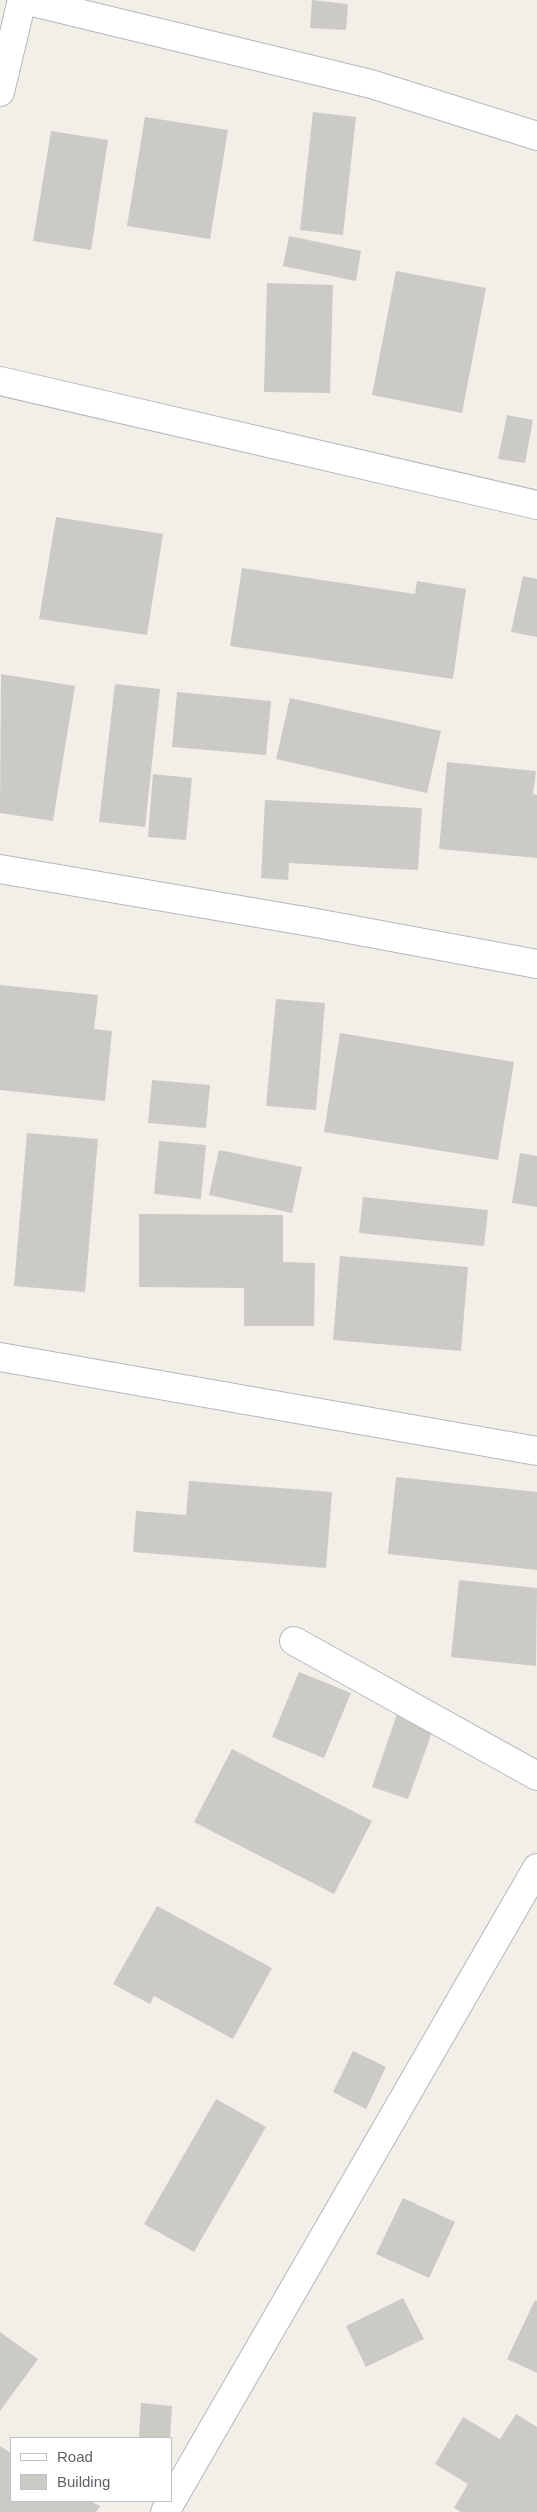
<!DOCTYPE html>
<style>
body{margin:0}
#map{position:relative;width:537px;height:2512px;overflow:hidden;background:#f1efe8;font-family:Arial,sans-serif}
canvas{display:block}
.legend{position:absolute;left:10px;top:2437px;width:162px;height:65px;box-sizing:border-box;background:#fff;border:1px solid #bfc1c3;margin:0;padding:6px 9px;list-style:none;font-size:15px;color:#5f6368}
.legend li{display:flex;align-items:center;gap:10px;height:25px}
.legend b{width:25px;border:1px solid #bfc1c3}
</style>
<div id="map">
<canvas width="537" height="2512"></canvas>
<ul class="legend">
<li><b style="height:6px;background:#fff"></b>Road</li>
<li><b style="height:14px;background:#cccac5"></b>Building</li>
</ul>
</div>
<script>
const g = document.querySelector('canvas').getContext('2d');
g.lineJoin = 'round';
function fill(path, color) { g.fillStyle = color; g.fill(path, 'evenodd'); }
function trace(path, color, width, dash) { g.strokeStyle = color; g.lineWidth = width; g.lineCap = dash ? 'butt' : 'round'; g.setLineDash(dash || []); g.stroke(path); }
const building = new Path2D(`
 M312,0L348,4L346,30L310,28Z
 M313,112L356,117L343,235L300,230Z
 M145,117L228,130L210,239L127,226Z
 M51,131L108,140L91,250L33,241Z
 M289,236L361,251L356,281L283,266Z
 M396,271L486,288L462,413L372,395Z
 M267,283L333,285L330,393L264,392Z
 M507,415L533,420L525,463L498,459Z
 M56,517L163,534L147,635L39,619Z
 M242,568L415,594L417,581L466,589L453,679L230,646Z
 M523,576L537,579V637L511,632Z
 M1,674L75,686L53,821L0,813Z
 M115,684L160,689L145,827L99,822Z
 M177,692L271,701L266,755L172,747Z
 M290,698L441,731L427,793L276,759Z
 M447,762L536,771L533,794L537,795V858L439,849Z
 M153,774L192,778L186,840L148,837Z
 M265,800L422,808L418,870L289,863L288,880L261,878Z
 M0,985L98,995L94,1029L112,1031L105,1101L0,1090Z
 M276,999L325,1003L316,1110L266,1106Z
 M340,1033L514,1062L498,1160L324,1132Z
 M152,1080L210,1085L206,1128L148,1123Z
 M27,1133L98,1139L85,1292L14,1286Z
 M159,1141L206,1145L201,1199L154,1194Z
 M219,1150L302,1167L292,1213L209,1195Z
 M520,1153L537,1156V1207L512,1203Z
 M363,1197L488,1210L484,1246L359,1233Z
 M139,1214L283,1215V1262L315,1263L314,1326H244V1288L139,1287Z
 M340,1256L468,1267L461,1351L333,1340Z
 M396,1477L537,1492V1570L388,1554Z
 M189,1481L332,1492L326,1568L133,1552L136,1511L186,1515Z
 M459,1580L537,1588L536,1666L451,1657Z
 M299,1672L351,1693L324,1758L272,1737Z
 M398,1711L435,1724L408,1799L372,1787Z
 M232,1749L372,1821L334,1894L194,1822Z
 M157,1906L272,1968L233,2039L154,1996L150,2004L113,1984Z
 M353,2051L386,2067L366,2109L333,2092Z
 M216,2099L266,2127L194,2252L144,2224Z
 M403,2198L455,2222L429,2278L376,2254Z
 M403,2298L424,2339L366,2367L346,2326Z
 M535,2300L537,2301V2373L507,2359Z
 M0,2332L38,2359L0,2411Z
 M141,2403L172,2406L170,2438H139Z
 M516,2414L537,2427V2512H461L454,2508L468,2484L435,2464L463,2417L500,2439Z
 M0,2446L11,2453V2501H90L100,2506L96,2512H0Z`);
const street = new Path2D(`
 M24,0L371,84L537,136
 M0,92L22,0
 M0,381L537,505
 M0,869L316,923L537,964
 M0,1357L537,1451
 M294,1641L537,1776
 M165,2512L537,1868`);
fill(building, '#cccac5');
trace(street, '#b5b8bc', 30);
trace(street, '#fff', 28);
</script>
